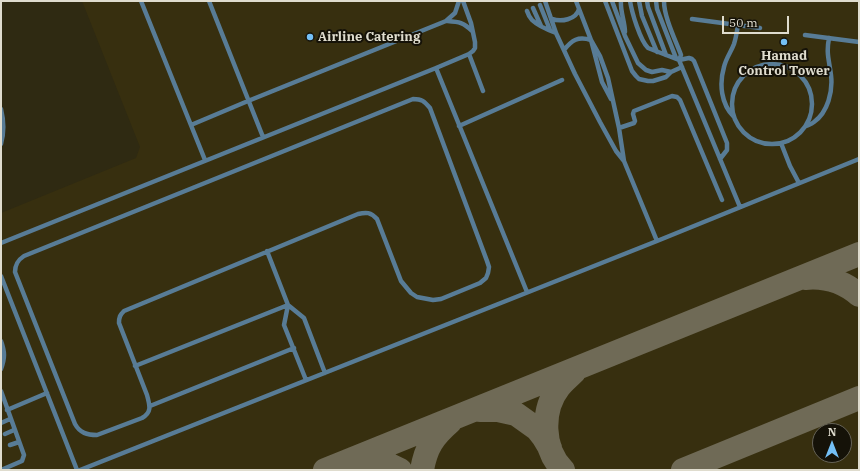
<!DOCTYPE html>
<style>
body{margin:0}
#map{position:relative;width:860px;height:471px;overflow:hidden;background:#2f2a12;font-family:"IBM Plex Serif",serif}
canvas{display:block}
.frame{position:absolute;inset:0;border:2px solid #dfdcce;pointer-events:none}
.north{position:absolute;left:812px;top:423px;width:40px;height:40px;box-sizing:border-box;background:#151208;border:1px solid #666357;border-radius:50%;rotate:0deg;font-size:11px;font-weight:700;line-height:16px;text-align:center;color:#dfdcce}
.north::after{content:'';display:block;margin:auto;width:14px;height:18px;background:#74c0f6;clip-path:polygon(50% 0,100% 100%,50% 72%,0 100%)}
.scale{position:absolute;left:722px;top:16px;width:67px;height:18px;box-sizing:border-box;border:2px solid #dfdcce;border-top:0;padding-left:5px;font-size:12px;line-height:14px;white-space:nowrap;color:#dfdcce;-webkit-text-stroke:3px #151208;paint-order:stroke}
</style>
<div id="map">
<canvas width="860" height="471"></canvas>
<div class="frame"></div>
<div class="north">N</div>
<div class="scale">50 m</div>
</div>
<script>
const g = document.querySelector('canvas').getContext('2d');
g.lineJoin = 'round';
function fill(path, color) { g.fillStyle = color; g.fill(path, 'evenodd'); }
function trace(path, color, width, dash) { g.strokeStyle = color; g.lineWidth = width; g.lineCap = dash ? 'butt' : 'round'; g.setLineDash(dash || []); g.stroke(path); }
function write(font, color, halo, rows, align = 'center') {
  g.font = font + ' "IBM Plex Serif",serif'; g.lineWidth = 4; g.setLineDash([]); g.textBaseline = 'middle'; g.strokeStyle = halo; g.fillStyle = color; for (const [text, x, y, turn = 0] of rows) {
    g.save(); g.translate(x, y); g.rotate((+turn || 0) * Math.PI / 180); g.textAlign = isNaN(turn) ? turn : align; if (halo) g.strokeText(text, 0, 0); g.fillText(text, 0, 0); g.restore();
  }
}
const built = new Path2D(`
 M82,1H859V470H1V213L136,158L140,147ZM820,431H844V455H820Z`);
const taxiway = new Path2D(`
 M805,278C825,276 844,282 859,295
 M480,410H498L516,414L537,429L544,438L550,448
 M355,460C371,457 386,462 400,470
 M325,470L859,254
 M422,470C426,447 433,437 450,422
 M563,470C542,449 541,410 559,387C563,382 569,377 574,372
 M683,470L859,398`);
const service = new Path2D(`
 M141,1L205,160
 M209,1L263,137
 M545,1L556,33L575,74L600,122L616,151L624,161L657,241
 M576,1L591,40L602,82L611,99
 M605,1L632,71L636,76L639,79L648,81H653L666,77L671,72L682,67
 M612,1L625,36L638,63L646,70L652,72L662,70L671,72
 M621,1C620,11 625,22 625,32
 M630,1C632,13 640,40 648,48L679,60L689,58L692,59L694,61L727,143V150L720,159
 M639,1L642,16L657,52
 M647,1L648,7L666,55
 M656,1L657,9L676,58
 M664,1C664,17 675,39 681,55L679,60L740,207
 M540,5L550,30
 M533,8L541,26
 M527,11C528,14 529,17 532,20C538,26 548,30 556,33
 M552,19C561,22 576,20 579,9
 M692,19L760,28
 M446,21C459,22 463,22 472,31
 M805,35L859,42
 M564,50C572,40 578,36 591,40L600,56L608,78L619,128L624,161
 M469,54L483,91
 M732 104a40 40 0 1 1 80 0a40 40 0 1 1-80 0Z
 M436,68L469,54L473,51L475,48V42L471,23L463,1
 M413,99C422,99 424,101 430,108L487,261L489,267L488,273L486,278L480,283L441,299L433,300L417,297L411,293L401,281L377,219C371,212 366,212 358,214L124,311C120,315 119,317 119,323L147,395C150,406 152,412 142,418L97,435C87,435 80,433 75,424L15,272C15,264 18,260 24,256Z
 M1,109C4,121 4,133 1,144
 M734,117C721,104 719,84 724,67C726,58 731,52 734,44C736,38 737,31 738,25
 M191,125L248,101L446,21L455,13L459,1
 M459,126L562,80
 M806,126C808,125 812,124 814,122C828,112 833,91 831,75C829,59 826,54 829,38
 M619,128L634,123L635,121L633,114L634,111L672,96L677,97L680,100L722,200
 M781,143L790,166L799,183
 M1,243L436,68L527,292
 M267,251L288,305L304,318L325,373
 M1,276L77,470
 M288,305L284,325L306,380
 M1,341C5,352 5,358 1,369
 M135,366L288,305
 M1,391L24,455L22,461L1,470
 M150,406L294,348
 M7,410L47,393
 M1,423L10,419
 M5,434L14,430
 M10,445L19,442
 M80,470L657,241L859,159`);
const markers = [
 [310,37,4,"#74c0f6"],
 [784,42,4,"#74c0f6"]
];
const poiNames = [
 ["Airline Catering",318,37],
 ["Hamad",784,56,"center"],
 ["Control Tower",784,71,"center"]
];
fill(built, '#372f0f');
trace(taxiway, '#6f6a56', 24);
trace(service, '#587c96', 4.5);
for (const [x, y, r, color] of markers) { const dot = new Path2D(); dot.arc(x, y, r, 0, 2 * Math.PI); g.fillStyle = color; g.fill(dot); trace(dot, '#151208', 1.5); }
write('bold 13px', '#dfdcce', '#151208', poiNames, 'left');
</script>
